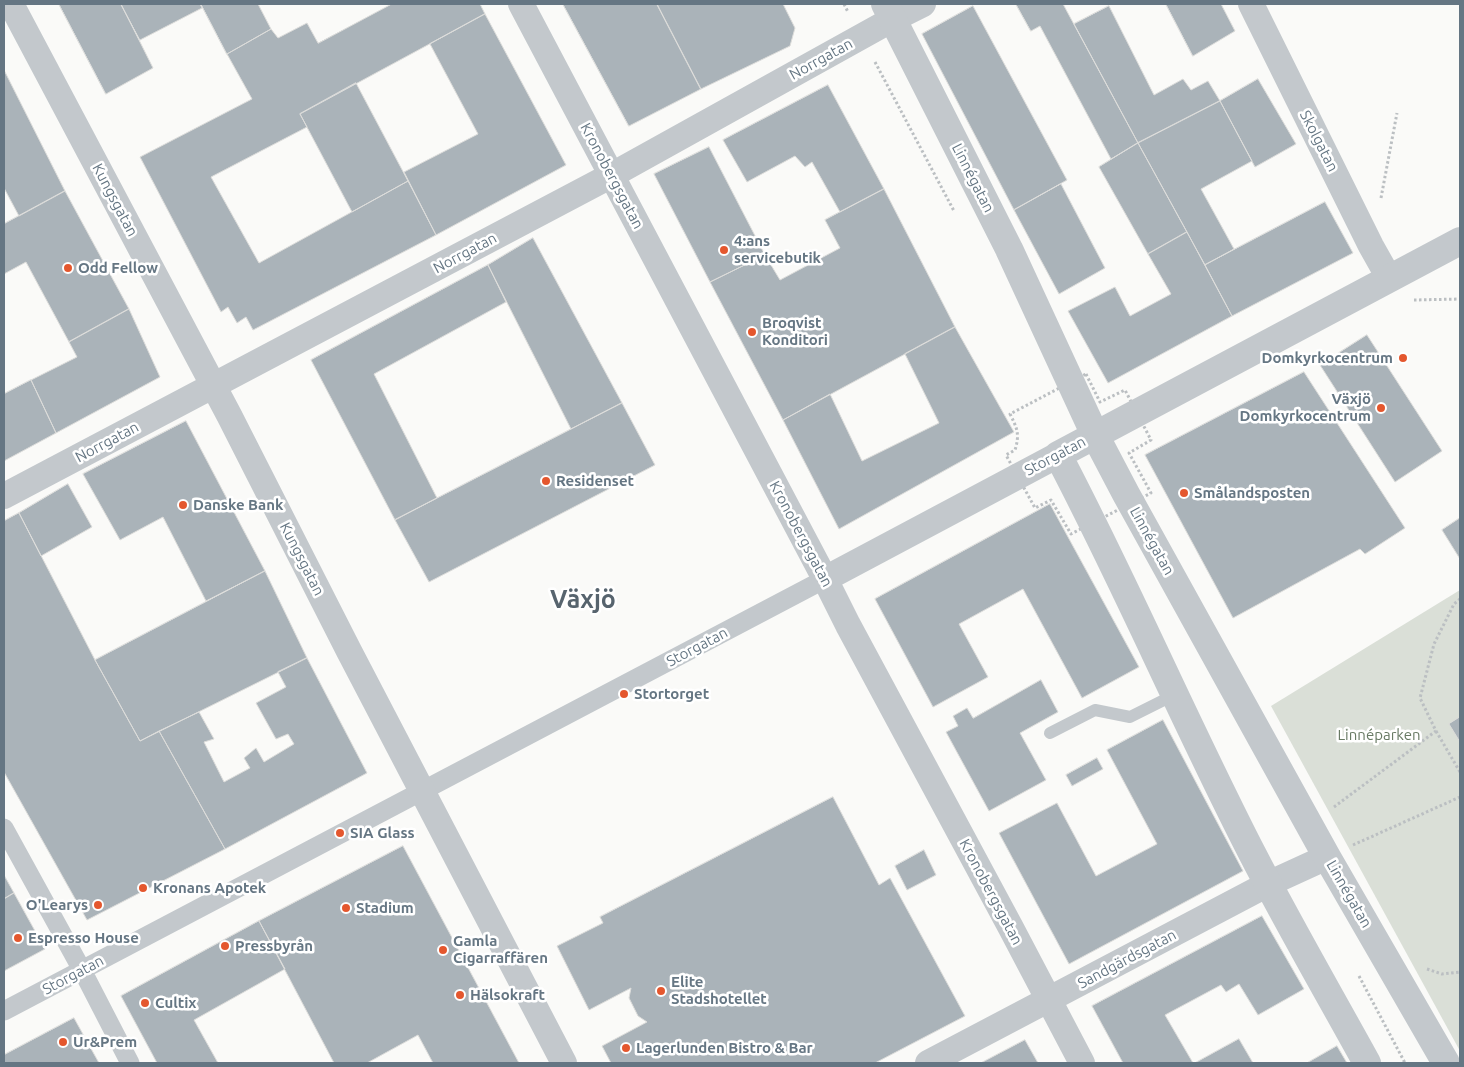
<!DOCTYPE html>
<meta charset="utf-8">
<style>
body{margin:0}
#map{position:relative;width:1464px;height:1067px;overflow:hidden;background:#fafaf8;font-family:Ubuntu,sans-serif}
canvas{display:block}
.frame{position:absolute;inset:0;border:5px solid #657683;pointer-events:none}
</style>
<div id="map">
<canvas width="1464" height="1067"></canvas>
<div class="frame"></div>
</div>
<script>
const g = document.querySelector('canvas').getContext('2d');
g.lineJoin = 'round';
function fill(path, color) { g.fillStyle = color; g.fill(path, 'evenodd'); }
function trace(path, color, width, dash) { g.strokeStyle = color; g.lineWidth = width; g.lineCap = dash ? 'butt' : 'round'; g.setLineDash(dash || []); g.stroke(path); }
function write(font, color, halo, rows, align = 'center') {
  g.font = font + ' Ubuntu,sans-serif'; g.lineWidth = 5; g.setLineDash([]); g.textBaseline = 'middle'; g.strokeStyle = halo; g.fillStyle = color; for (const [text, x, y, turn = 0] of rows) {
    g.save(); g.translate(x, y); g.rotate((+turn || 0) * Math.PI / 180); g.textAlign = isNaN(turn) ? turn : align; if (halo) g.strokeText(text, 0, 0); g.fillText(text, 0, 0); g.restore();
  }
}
const green = new Path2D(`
 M1460,590V1051L1271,706Z`);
const building = new Path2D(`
 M59,4H121L153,68L106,94Z
 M121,4H200L202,8L140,40Z
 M201,4H258L271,29L227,54Z
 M392,4H480L485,14L300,114L307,127L211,177L259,263L408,181L436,235L253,330L246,317L237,323L228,307L221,312L140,157L252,99L227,54L271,29L278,38L307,23L318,43Z
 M563,4H657L701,89L629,126Z
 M657,4H783L795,28L790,46L701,89Z
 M1016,4H1063L1138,143L1111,159L1040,26L1031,31Z
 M1166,4H1221L1235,31L1193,56Z
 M973,6L1067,180L1014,210L922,34Z
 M1109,6L1154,95L1183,79L1191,90L1208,81L1220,101L1138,143L1074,24Z
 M485,14L566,165L436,235L404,172L478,134L430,44Z
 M4,70L65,191L19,216L4,188Z
 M1258,79L1296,144L1255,167L1220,101Z
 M356,83L408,181L352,212L300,114Z
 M828,85L884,189L840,212L812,162L805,167L795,156L747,182L723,140Z
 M1220,101L1252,161L1201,189L1234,249L1205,265L1138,143Z
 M1138,143L1187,232L1148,254L1099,167Z
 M709,147L765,255L710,282L654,174Z
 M1061,184L1105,268L1059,294L1014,210Z
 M884,189L955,327L783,420L710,282L765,255L780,280L840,248L825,220Z
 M65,191L129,309L69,342L26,262L4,274V224Z
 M1325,202L1353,253L1232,316L1205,265Z
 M1187,232L1232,316L1108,383L1068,311L1115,287L1130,316L1171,294L1148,254Z
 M533,238L622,403L571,429L488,265Z
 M488,265L506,302L374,374L437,498L395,520L311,360Z
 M129,309L160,377L56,433L31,380L77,357L69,342Z
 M955,327L1014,432L839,529L783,420L830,394L862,461L939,423L905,354Z
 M1367,335L1442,451L1395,482L1320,365Z
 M1304,372L1405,528L1365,554L1360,549L1233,618L1145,455Z
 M31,380L56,433L4,461V394Z
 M622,403L655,465L429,582L395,520Z
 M186,421L265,571L206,601L163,517L120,540L83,474Z
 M68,484L92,527L41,556L19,513Z
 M1050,504L1139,667L1082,698L1023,589L959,624L988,677L933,707L875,599Z
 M19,513L95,660L140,741L159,731L225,849L87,920L4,772V521Z
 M1460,518V559L1442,530Z
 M265,571L307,658L140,741L95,660Z
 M307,658L367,773L225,849L159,731L199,712L214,739L204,742L224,782L250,768L244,758L256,748L264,762L294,744L288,734L276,739L256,703L286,687L278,672Z
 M1041,680L1058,712L1020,733L1046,780L989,811L946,732L958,726L953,716L967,708L973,718Z
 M1460,717V742L1449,724Z
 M1163,720L1243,871L1069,964L999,833L1057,803L1096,876L1157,844L1107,750Z
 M1097,758L1103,769L1072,786L1066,775Z
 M833,797L879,885L890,878L965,1016L875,1063H611L602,1046L647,1022L638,1016L629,998L631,988L589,1010L557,946L603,923L600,917Z
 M403,846L519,1063H433L418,1035L367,1063H334L259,921Z
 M924,850L936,875L907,890L895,866Z
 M4,875L14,893L4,899Z
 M14,893L45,949L4,971V899Z
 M1262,916L1304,989L1258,1015L1239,984L1226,992L1221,985L1165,1015L1193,1063H1123L1092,1006Z
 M259,921L285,969L194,1020L218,1063H157L121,996Z
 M74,1018L99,1063H4V1055Z
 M1239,1039L1253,1063H1195Z
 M1025,1040L1038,1063H981Z
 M1337,1046L1347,1063H1307Z`);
const path = new Path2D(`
 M844,4L848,12
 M875,62L954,211
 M1381,198L1397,113
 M1414,300L1460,299
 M1086,374L1100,402L1125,390L1151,440L1129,453L1151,493L1071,534L1051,500L1035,508L1006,455L1015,450C1020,434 1017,428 1010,414Z
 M1436,731L1460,772
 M1334,807L1436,731L1420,698L1434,644L1454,604L1460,599
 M1353,845L1460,797
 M1427,969L1442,974L1460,972
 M1359,976L1405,1063`);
const service = new Path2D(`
 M1050,733L1095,710L1130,717L1174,695`);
const pedestrian = new Path2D(`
 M4,828L82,970L130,1063
 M4,1011L825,579`);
const minor = new Path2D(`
 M11,4L229,415L349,651L564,1063
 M521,4L825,579L848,625L1011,928L1082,1063
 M1251,4L1371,246L1389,278
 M4,496L612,175L893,19L923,4
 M825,579L1058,455
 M928,1063L1268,884L1327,857`);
const tertiary = new Path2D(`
 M885,4L1009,249L1095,435L1126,494L1327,857L1446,1063
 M1367,1063C1329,994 1289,925 1253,855C1185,723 1127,586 1058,455L1460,241`);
const markers = [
 [724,250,5,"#e4572e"],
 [68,268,5,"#e4572e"],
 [752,332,5,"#e4572e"],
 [1403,358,5,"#e4572e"],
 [1381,408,5,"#e4572e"],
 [546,481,5,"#e4572e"],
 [1184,493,5,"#e4572e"],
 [183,505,5,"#e4572e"],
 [624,694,5,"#e4572e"],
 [340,833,5,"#e4572e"],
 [143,888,5,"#e4572e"],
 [98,905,5,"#e4572e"],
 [346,908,5,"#e4572e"],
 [18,938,5,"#e4572e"],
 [225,946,5,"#e4572e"],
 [443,950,5,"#e4572e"],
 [661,991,5,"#e4572e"],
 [460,995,5,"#e4572e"],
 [145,1003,5,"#e4572e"],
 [63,1042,5,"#e4572e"],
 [626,1048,5,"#e4572e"]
];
const streetNames = [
 ["Norrgatan",821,59,-29],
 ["Skolgatan",1319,141,63],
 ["Kronobergsgatan",612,176,62],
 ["Linnégatan",973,178,63],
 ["Kungsgatan",115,200,62],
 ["Norrgatan",465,253,-28],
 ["Norrgatan",107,442,-28],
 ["Storgatan",1055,456,-28],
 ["Kronobergsgatan",801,534,62],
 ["Linnégatan",1152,541,61],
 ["Kungsgatan",302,559,63],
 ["Storgatan",697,647,-28],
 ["Kronobergsgatan",991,892,62],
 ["Linnégatan",1349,894,60],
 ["Sandgärdsgatan",1127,959,-28],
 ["Storgatan",73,975,-28]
];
const poiNames = [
 ["4:ans",734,241],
 ["servicebutik",734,258],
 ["Odd Fellow",78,268],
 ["Broqvist",762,323],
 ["Konditori",762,340],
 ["Domkyrkocentrum",1393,358,"right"],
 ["Växjö",1371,399,"right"],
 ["Domkyrkocentrum",1371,416,"right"],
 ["Residenset",556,481],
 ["Smålandsposten",1194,493],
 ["Danske Bank",193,505],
 ["Stortorget",634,694],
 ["SIA Glass",350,833],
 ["Kronans Apotek",153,888],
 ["O'Learys",88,905,"right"],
 ["Stadium",356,908],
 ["Espresso House",28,938],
 ["Gamla",453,941],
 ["Cigarraffären",453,958],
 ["Pressbyrån",235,946],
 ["Elite",671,982],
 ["Stadshotellet",671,999],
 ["Hälsokraft",470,995],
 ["Cultix",155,1003],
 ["Ur&Prem",73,1042],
 ["Lagerlunden Bistro & Bar",636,1048]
];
const parkNames = [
 ["Linnéparken",1379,735]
];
const townNames = [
 ["Växjö",583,600]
];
fill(green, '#dadfd7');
fill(building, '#aab3b9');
trace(building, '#dcdcda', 1);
trace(path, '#bbbfc2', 3, [2.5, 2.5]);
trace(service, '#c3c8cc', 12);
trace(pedestrian, '#c3c8cc', 19);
trace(minor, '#c3c8cc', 26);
trace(tertiary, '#c3c8cc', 28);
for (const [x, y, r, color] of markers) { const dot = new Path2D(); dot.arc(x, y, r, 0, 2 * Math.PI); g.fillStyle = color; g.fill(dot); trace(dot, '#fff', 2); }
write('15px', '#657683', '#fff', streetNames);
write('bold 15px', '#657683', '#fff', poiNames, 'left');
write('15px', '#687a64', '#fff', parkNames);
write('bold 25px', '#57646e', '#fff', townNames);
</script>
